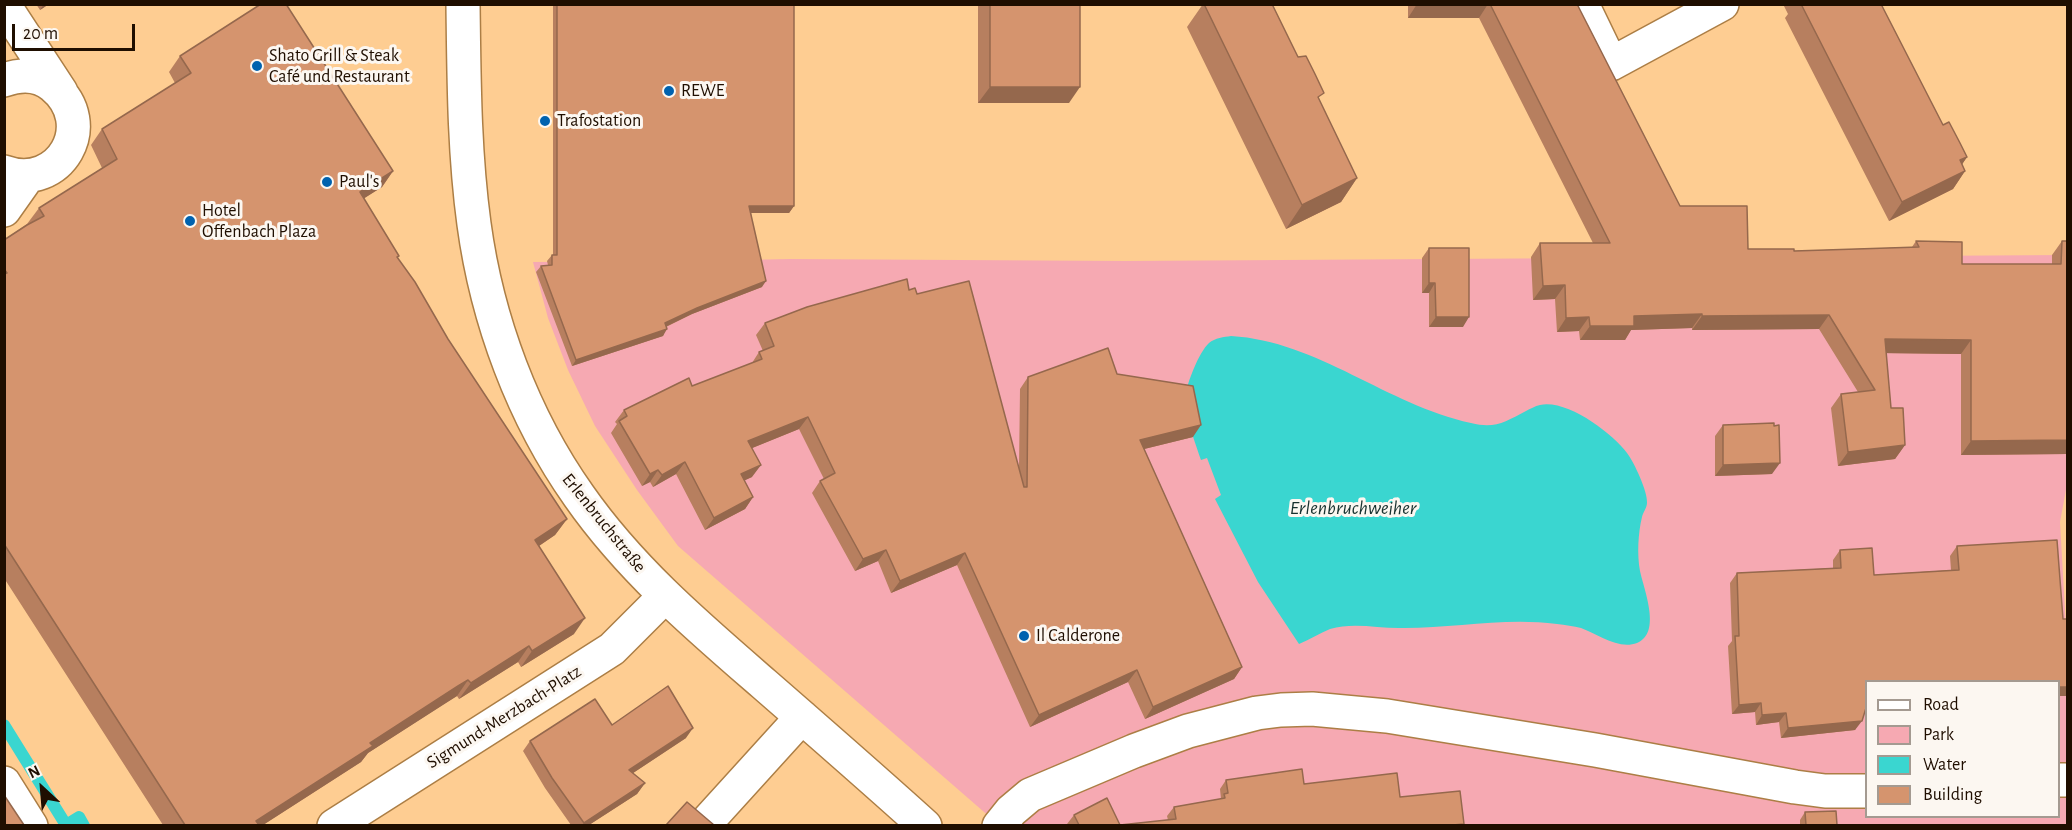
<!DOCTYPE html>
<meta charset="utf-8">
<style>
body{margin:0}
#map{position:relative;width:2072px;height:830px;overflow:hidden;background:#fecd92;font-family:"Alegreya Sans",sans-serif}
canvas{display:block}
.frame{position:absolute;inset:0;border:6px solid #1f0e00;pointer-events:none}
.legend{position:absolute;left:1865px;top:680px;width:195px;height:138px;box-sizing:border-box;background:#fcf7f1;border:2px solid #a49a91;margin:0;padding:8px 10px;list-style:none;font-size:18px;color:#1f0e00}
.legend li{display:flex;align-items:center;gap:12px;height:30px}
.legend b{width:30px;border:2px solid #a49a91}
.north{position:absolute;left:12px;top:758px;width:60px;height:60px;-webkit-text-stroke:4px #fcf7f1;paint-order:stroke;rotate:334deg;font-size:16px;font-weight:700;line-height:24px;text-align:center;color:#1f0e00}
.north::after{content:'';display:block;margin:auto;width:21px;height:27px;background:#1f0e00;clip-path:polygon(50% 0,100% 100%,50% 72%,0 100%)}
.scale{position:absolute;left:12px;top:24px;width:123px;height:27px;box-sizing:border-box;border:3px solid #1f0e00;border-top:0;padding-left:8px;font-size:18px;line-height:21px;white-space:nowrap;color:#1f0e00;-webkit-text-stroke:4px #fcf7f1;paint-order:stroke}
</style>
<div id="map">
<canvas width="2072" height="830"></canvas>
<div class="frame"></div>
<ul class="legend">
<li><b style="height:8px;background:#fff"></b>Road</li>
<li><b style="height:16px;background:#f6a9b2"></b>Park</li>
<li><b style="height:16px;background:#3ad6d0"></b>Water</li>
<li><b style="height:16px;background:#d5946e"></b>Building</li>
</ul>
<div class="north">N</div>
<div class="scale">20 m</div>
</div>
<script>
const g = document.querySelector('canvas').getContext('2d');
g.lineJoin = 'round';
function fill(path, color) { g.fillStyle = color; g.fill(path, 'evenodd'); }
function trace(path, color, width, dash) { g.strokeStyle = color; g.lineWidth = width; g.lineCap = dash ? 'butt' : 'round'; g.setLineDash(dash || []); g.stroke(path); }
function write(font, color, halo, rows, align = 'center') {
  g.font = font + ' "Alegreya Sans",sans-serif'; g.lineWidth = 6; g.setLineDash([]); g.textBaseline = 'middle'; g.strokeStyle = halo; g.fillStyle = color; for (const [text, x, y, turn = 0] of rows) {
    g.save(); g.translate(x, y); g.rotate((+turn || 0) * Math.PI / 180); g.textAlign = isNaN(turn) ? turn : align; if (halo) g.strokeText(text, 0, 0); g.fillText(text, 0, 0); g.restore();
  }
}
const green = new Path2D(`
 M2067,255L2068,479L2060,522L2066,628L2067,825H999L678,546L637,490L595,426L568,370L548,318L533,262L694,261L790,259L1126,261ZM1866,682H2058V816H1866Z`);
const water = new Path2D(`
 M1231,336C1318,341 1387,405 1471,423C1495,429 1505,422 1526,411C1530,409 1535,406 1540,405C1567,399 1612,433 1627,453C1634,462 1648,492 1647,503C1647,508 1643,512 1642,517C1638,533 1637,555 1640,571C1644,590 1662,633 1637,643C1618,650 1598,634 1581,628C1574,626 1565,625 1557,624C1506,617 1455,628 1404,628C1380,629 1354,622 1330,629C1320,633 1309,640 1299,644L1258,582L1215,499L1221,495L1207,458L1201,460C1196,445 1184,413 1185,397C1187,383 1199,352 1209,343C1215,338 1224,337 1231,336Z`);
const stream = new Path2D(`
 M4,725L66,825L79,817L84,826`);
const minor = new Path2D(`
 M463,4C464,78 464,151 474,224C487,320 523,417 579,496C630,569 697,626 764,684C818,731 872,778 925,826
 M1582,4L1611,64L1722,4
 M4,5L61,92
 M4,80C21,74 39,74 53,86C99,124 60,192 4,172
 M4,210L28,176
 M2058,780H2065
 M4,783L31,826
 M334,826L612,649L665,596
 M703,826L802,717
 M999,826L1011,811L1030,795L1134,751L1188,731L1257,713L1281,710L1312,709L1387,716L1595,750L1795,787L1825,791H1866`);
const wall = new Path2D(`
 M36,4H49L40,10Z
 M553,4H794V206L789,213H751L762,287L692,314L666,327L663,336L572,366L536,272L541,266L548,265L547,261L552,255H553Z
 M978,4H1080L1069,103H978Z
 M1203,4H1272L1357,178L1341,202L1286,229L1187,27Z
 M1408,4H1577L1680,206L1748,249L1794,251L1912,247L1916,241L1962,264H2052V255L2062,241L2067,454L1961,455V354L1886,353L1891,408L1905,445L1895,459L1838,466L1831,408L1841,394L1858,392L1819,329L1692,330V328L1631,330L1625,340H1580L1579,331L1557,332L1555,299L1533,300L1531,257L1540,243H1593L1479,18H1408Z
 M1783,4H1881L1943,125L1967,157L1962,164L1965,171L1953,189L1889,221L1785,18L1788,14Z
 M180,56L393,171L382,187L364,198L398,258L448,339L567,519L555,535L539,546L574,634L521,667L518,662L459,699L457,696L447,702L368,753L361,762L263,825H163L4,578V240L27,224L39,208L102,168L91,145L102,129L175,83L169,72Z
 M1429,248L1463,327H1429V293H1422V258Z
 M909,290L917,294L1019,468L1020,389L1028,377L1117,374L1193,437L1144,449L1242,667L1234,679L1145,719L1128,682L1030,727L957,565L891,593L878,561L855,571L812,493L820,481L824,479L799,429L752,448V477L744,480L753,497L745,509L705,530L676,474L653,487L650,482L642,486L611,433L617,424L615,422L624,410L692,386L752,363L759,352L763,351L756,335L765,323Z
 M1723,425L1772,474L1715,476V436Z
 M1957,546L2063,619H2067V696H2058V681H1866V714H1864L1855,730L1781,738L1779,722L1756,725L1755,712L1732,714L1728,646L1732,641L1730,583L1737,573L1833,568V560L1840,550L1874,575L1951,570L1950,556Z
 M612,725L686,738L633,773L645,783L637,794L589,825H571L545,788L523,751L530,741Z
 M1226,780L1304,784L1400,797L1463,825H1068L1067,824L1074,815L1120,825L1168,820L1167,816L1174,807L1221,799L1220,789Z
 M1805,812L1837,825H1800V820Z`);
const shadedWall = new Path2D(`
 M44,4H49L40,10Z
 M1417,4H1488L1479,18H1408Z
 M990,87H1080L1069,103H978Z
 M1967,157L1955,175L1960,160Z
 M393,171L382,187L349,208L360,192Z
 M1965,171L1953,189L1889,221L1902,202Z
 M1357,178L1341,202L1286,229L1302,205Z
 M749,206H794L789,213H745Z
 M766,281L762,287L692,314L661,329L665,323L697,308Z
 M1429,283H1435L1429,293H1422Z
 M1565,285L1555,299L1533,300L1543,286Z
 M1702,314L1692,328L1631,330L1625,340H1580L1590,326L1634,316Z
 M1829,315L1819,329L1692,330L1702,316Z
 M1436,317H1469L1463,327H1429Z
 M1589,317L1579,331L1557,332L1566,318Z
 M667,329L663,336L572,366L576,360Z
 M1885,339L1971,340L1961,354L1875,353Z
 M808,417L799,429L740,453L748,441Z
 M1201,425L1193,437L1132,452L1140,440Z
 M2067,440V454L1961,455L1971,441Z
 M1905,445L1895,459L1838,466L1848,452Z
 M685,462L676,474L653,487L662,475Z
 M1780,463L1772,474L1715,476L1723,465Z
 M761,465L752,477L733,486L741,474Z
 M658,470L650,482L642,486L650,474Z
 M753,497L745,509L705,530L714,518Z
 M567,519L555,535L524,556L535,540Z
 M886,550L878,561L855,571L863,559Z
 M965,553L957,565L891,593L900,581Z
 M585,618L574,634L521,667L532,651Z
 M529,646L518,662L459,699L471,683Z
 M1242,667L1234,679L1145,719L1153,707Z
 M1137,670L1128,682L1030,727L1039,715Z
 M468,680L457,696L368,753L361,762L263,825H253L256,821L370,743Z
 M2058,687H2067V696H2058Z
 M1761,703L1755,712L1732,714L1739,705Z
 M1786,713L1779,722L1756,725L1762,715Z
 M1862,721L1855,730L1781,738L1788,728Z
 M693,728L686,738L621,781L629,770Z
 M645,783L637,794L589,825H582L584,823Z`);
const building = new Path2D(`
 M261,4H286L393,171L360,192L399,256L397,257L415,282L448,339L567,519L535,540L585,618L532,651L529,646L471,683L468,680L458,686L370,743L373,746L256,821L259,825H185L4,544V274L7,273L4,269V240L27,225L44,216L39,208L117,159L102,129L191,73L180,56Z
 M557,4H794V206H749L766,281L697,308L665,323L667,329L576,360L541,266L552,265V255H557Z
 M990,4H1080V87H990Z
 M1204,4H1272L1298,57L1306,56L1315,74L1324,93L1318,97L1357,178L1302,205Z
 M1490,4H1577L1680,206H1747L1748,249H1794V251L1919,247L1916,241L1962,242V264H2061L2062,241H2067V440L1971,441V340L1885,339L1891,408H1903L1905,445L1848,452L1841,394L1875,390L1829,315L1702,316V314L1634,316V326H1590L1589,317L1566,318L1565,285L1543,286L1540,243H1610Z
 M1801,4H1881L1943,125L1949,122L1960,143L1967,157L1960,160L1965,171L1902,202Z
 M1429,248H1469V317H1436L1435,283H1429Z
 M907,279L909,290L915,288L917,294L969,281L1024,487H1027L1028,377L1108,348L1117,374L1193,386L1201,425L1140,440L1242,667L1153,707L1137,670L1039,715L965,553L900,581L886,550L863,559L820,481L835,473L808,417L748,441L761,465L741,474L753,497L714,518L685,462L662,475L658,470L650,474L619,421L627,416L624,410L689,378L692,386L762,359L759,352L774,346L765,323L807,307Z
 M1774,423V426L1779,425L1780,463L1723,465V425Z
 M2057,540L2063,619H2067V687H2058V681H1866V708L1862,721L1788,728L1786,713L1762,715L1761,703L1739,705L1735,636H1739L1737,573L1841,568L1840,550L1872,548L1874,575L1959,570L1957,546Z
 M668,686L693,728L629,770L645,783L584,823L552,778L530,741L595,699L612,725Z
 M1302,769L1304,784L1397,773L1400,797L1460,791L1464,824L1453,825H1079L1074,815L1107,798L1120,825L1176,819L1174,807L1225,798L1224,794L1228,793L1226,780Z
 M4,795L24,825H4Z
 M687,802L714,825H666Z
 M1836,811L1837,825H1806L1805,812Z`);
const markers = [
 [257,66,6,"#0062af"],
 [669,91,6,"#0062af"],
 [545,121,6,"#0062af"],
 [327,182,6,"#0062af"],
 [190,221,6,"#0062af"],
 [1024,636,6,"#0062af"]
];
const poiNames = [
 ["Shato Grill & Steak",269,56],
 ["Café und Restaurant",269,77],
 ["REWE",681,91],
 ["Trafostation",557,121],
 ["Paul's",339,182],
 ["Hotel",202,211],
 ["Offenbach Plaza",202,232],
 ["Il Calderone",1036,636]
];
const streetNames = [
 ["Erlenbruchstraße",604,523,51],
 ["Sigmund-Merzbach-Platz",504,717,-32]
];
const waterNames = [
 ["Erlenbruchweiher",1353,508]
];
fill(green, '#f6a9b2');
fill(water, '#3ad6d0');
trace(stream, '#3ad6d0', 12);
trace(minor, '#ac7e45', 36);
trace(minor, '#fff', 33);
fill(wall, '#b77f5f');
fill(shadedWall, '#95684d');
fill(building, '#d5946e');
trace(building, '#95684d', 1.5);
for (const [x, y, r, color] of markers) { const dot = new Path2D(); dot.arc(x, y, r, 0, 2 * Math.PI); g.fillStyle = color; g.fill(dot); trace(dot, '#fcf7f1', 2); }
write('18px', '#1f0e00', '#fcf7f1', poiNames, 'left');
write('18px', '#1f0e00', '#fcf7f1', streetNames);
write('italic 20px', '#18312f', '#fcf7f1', waterNames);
</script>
